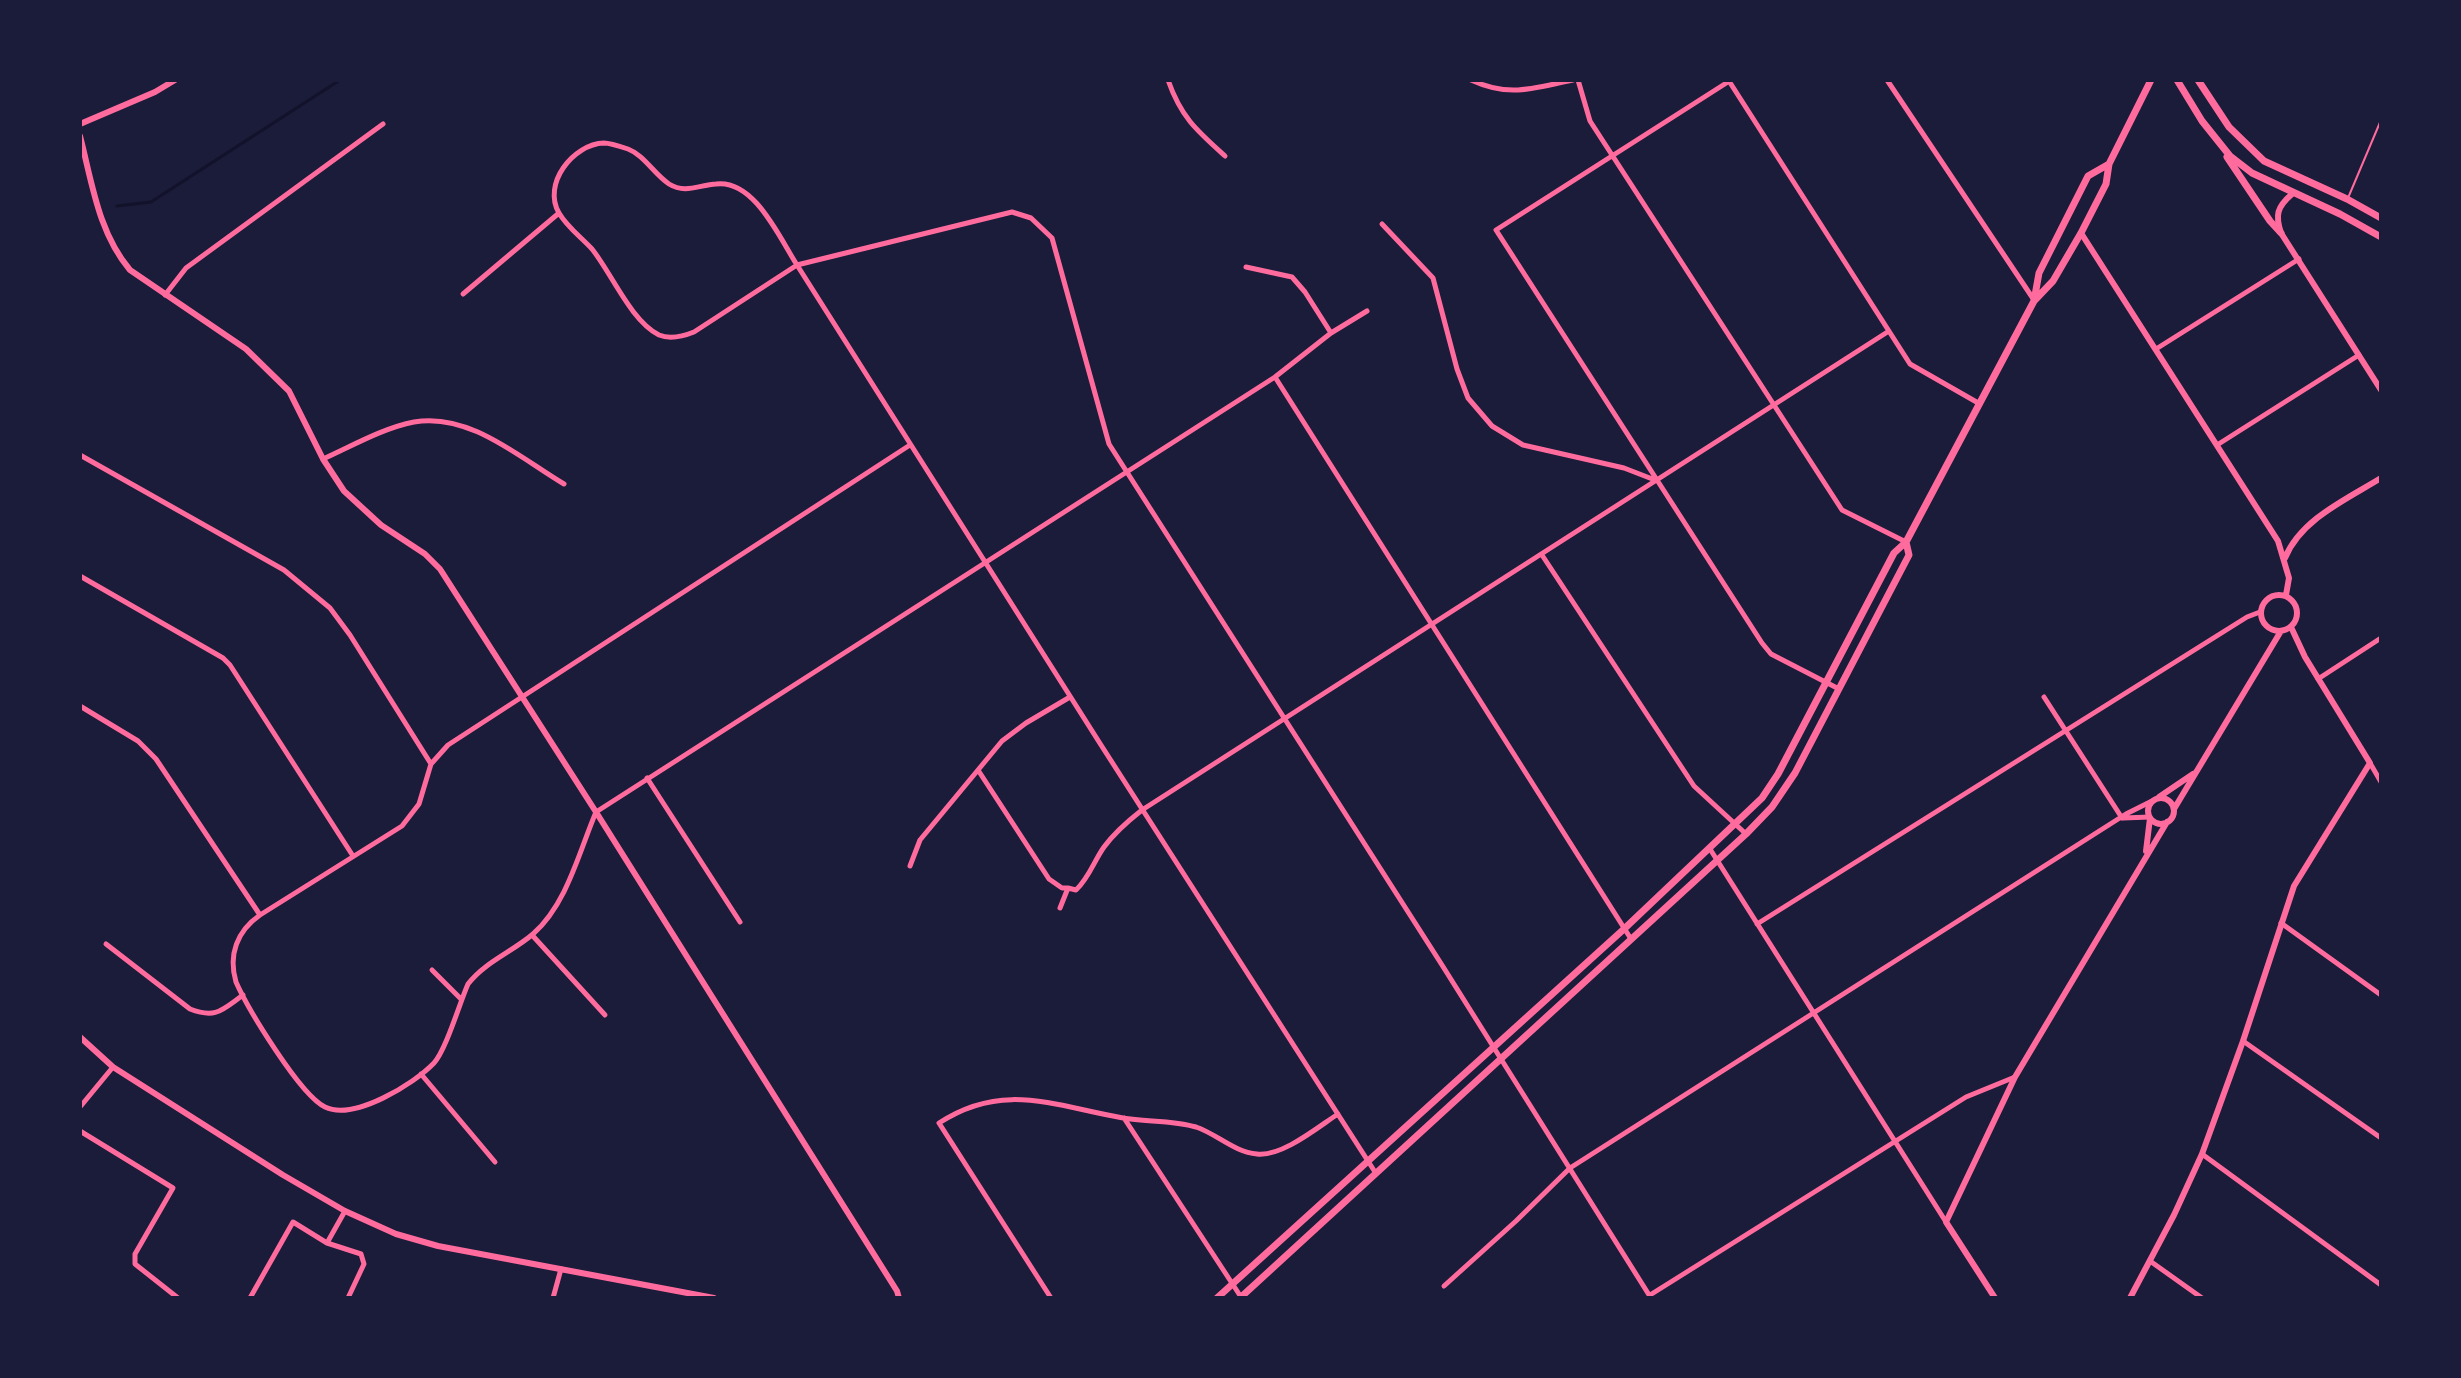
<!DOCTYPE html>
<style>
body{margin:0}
#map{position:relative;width:2461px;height:1378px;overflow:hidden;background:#1b1b3a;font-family:Montserrat,sans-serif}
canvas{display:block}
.frame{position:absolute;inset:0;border:82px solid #1b1b3a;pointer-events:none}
</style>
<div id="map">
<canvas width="2461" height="1378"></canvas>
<div class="frame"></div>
</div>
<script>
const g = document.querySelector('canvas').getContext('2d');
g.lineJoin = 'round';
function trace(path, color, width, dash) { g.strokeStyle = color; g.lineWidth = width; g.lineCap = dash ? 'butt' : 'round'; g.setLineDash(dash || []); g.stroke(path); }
const stream = new Path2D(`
 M117,206L151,202L340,80`);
const service = new Path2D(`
 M2348,198L2381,120`);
const minor = new Path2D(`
 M1168,80C1181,117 1196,130 1225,156
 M1471,80C1510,98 1533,88 1573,80
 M1578,80L1590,121L1842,510L1906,542
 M1731,80L1496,230L1762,643L1771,654L1839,689
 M1887,80L2034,300
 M1729,81L1910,364L1980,404
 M1382,224L1433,278L1457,369L1468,398L1492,426L1523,445L1624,468L1655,480
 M1246,267L1292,277L1305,292L1331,333
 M463,294L559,213
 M165,295L186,268L383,124
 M2156,349L2299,259
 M1275,377L1631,939
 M910,445L448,745L431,764L419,804L402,826L260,915C237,931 228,955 236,982C248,1009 300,1095 325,1107C354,1121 414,1084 434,1063C446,1050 460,1002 468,984C485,962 512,952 533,934C567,904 579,852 596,812L1275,377L1331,333L1367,311
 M2217,445L2359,355
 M80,455L284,570L330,608L350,635L431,764
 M323,459C352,446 383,428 414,422C469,412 520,458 564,484
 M1542,555L1694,786L1746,834
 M80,576L223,658L230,665L353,856
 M2318,679L2381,638
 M2044,697L2122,818
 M80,706L138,741L156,759L260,915
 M2370,763L2381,782
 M978,770L1049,879L1062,888H1068
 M647,778L740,922
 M2123,818L2150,817
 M1710,849L1946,1222
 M910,866L920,840L1002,741L1026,723L1070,697
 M1060,908L1068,888L1076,890C1089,878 1094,861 1104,847C1115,832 1128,821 1142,810L1889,331
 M2281,923L2381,995
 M1757,924L2247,617L2260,612
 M532,935L605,1015
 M106,944L190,1009C216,1019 222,1010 243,995
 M432,970L461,999
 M2243,1041L2381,1138
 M421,1074L495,1162
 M80,1107L113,1067
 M1124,1118L1241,1297
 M80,1131L173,1188L135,1254V1264L178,1298
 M2202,1154L2381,1285
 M1375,1172L1101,745L797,265C779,237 754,179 716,184C699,185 685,194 669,184C654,174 644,155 628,149C622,147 610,143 604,143C573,144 542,184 559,213C567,227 582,238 592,249C612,274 631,321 659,335C671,340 684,336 694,332L797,265L1012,212L1031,218L1052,238L1109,444L1442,965L1651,1298
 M327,1243L345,1211
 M2150,1261L2202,1298
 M1444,1286L1516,1221L1570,1168L2126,814L2152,801
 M1650,1295L1966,1097L2015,1077
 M250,1298L293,1222L327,1243L361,1254L364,1264L348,1298
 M553,1298L561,1269
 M1051,1298L939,1123C1003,1081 1054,1106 1123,1118C1146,1122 1173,1120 1196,1127C1217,1134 1234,1152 1257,1154C1282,1157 1318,1127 1338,1114`);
const tertiary = new Path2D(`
 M80,124L155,92L175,80
 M80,136C92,182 98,232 130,270L246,349L289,391L323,459L344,491L381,525L425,554L440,569L596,812L897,1291L899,1298
 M2292,194C2277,207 2275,215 2281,233L2381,390
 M2081,233L2278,541L2289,578L2286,595
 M2285,558C2301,519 2347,499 2381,478
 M2261 613a18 18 0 1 1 36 0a18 18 0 1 1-36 0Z
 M2159,797L2193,774
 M2148 811a13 13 0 1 1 26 0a13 13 0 1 1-26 0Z
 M2174,809L2281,631
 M2146,851L2150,818
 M1995,1298L1946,1222L2015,1077L2167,822
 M2130,1298L2174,1215L2202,1154L2243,1041L2294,886L2370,763L2305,657L2291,627`);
const secondary = new Path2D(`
 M80,1037L113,1067L283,1175L345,1211L396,1234L438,1246L714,1298`);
const primary = new Path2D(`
 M2177,80L2202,121L2230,156L2252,173L2340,214L2381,237
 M2198,80L2229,127L2264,161L2347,199L2381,218
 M2227,157L2270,221L2281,233
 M2034,301L2039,273L2088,176L2109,164
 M1217,1298L1624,929L1762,798L1778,774L1894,553L1906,542L2034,301L2053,281L2081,233L2106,184L2109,164L2151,80
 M1240,1298L1746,834L1772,807L1795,773L1909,555L1906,542`);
trace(stream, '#12122b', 3);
trace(service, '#ff6b9d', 2);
trace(minor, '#ff6b9d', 5);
trace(tertiary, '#ff6b9d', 6);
trace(secondary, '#ff6b9d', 6);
trace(primary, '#ff6b9d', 7);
</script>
